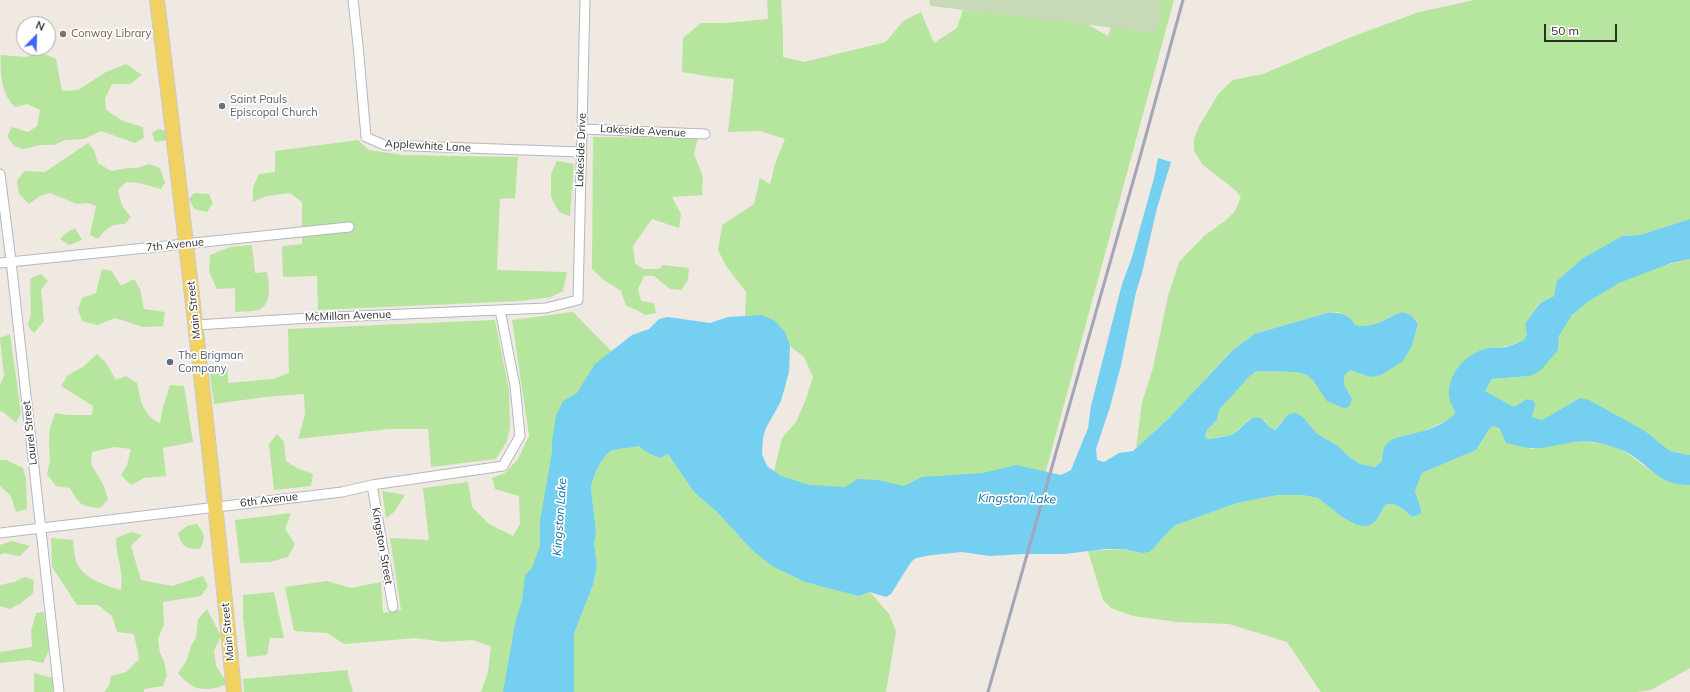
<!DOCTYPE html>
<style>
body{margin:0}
#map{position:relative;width:1690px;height:692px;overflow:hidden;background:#efe9e1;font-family:Mulish,sans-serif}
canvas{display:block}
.north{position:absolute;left:16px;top:16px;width:40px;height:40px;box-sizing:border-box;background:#fff;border:1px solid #ababab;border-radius:50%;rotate:23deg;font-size:11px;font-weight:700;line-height:16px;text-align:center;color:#2e2e2e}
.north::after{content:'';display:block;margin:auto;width:14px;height:18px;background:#4264fb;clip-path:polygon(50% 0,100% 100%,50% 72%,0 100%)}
.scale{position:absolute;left:1544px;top:24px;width:73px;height:18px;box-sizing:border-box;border:2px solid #2e2e2e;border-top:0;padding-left:5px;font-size:12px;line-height:14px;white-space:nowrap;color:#2e2e2e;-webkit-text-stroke:3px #fff;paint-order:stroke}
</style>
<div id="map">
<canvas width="1690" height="692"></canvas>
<div class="north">N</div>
<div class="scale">50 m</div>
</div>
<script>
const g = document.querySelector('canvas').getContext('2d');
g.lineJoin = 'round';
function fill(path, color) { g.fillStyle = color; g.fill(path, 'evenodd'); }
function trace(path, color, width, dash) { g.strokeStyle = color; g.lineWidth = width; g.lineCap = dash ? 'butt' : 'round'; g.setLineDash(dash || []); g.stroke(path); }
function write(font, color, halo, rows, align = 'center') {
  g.font = font + ' Mulish,sans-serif'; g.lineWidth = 3.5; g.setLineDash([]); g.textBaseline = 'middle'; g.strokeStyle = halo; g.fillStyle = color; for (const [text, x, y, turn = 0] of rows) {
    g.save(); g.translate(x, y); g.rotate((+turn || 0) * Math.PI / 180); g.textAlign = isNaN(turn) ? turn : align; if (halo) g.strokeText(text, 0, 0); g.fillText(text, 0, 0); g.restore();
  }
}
const green = new Path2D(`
 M767,0H781L783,37V57L804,62L886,42L903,21L921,12L934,43L957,28L963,10L1081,21L1108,36L1114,16V0H1174L1044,478L977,485L797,489L774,471L782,438L796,422L806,399L813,377L804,357L777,336L745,317L746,292L726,266L718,250L722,225L754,204L760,178L770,184L775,164L785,139L760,131L728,132L734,79L713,77L682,72L683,38L701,23H725L768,19Z
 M1475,0H1690V219L1640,235L1622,236L1555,292L1554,296L1539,303L1526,324L1527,334L1524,340L1508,346L1488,348L1470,356L1449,398L1454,409L1455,414L1450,419L1421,432L1397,437L1382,452V461L1375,467L1360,464L1349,457L1338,446L1316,433L1303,417L1282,421L1275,430L1269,427L1265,420L1250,419L1232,435L1208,439L1205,437L1207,430L1217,420L1219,410L1249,377L1256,371L1297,372L1307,375L1313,380L1352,399L1344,384V376L1350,370L1370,377L1412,346L1418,324L1411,315L1402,312C1391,316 1370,330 1357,326C1351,323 1344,317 1339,312L1327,313L1254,334L1232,351L1168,419L1136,448L1142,402L1153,368L1168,296L1179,262L1204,236L1225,221L1235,211L1241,197L1235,190L1202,164L1194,151V139L1199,126L1219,93L1233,80L1263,74L1346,39L1419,12Z
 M40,52L56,59L62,91L78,90L106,72L126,64L142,75L130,84H112L105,99L106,110L123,121L143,127L144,138L135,143L101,131L84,139L65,140L54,145H40L24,149L14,146L7,136L12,127L28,132L37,126L40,110L27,104L15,107C1,94 0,72 1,55L26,57Z
 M158,129L166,131L167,140L155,142L152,133Z
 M593,137L698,138L694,154L703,177L702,195L672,197L681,214L679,228L652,219L633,246L635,264L644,269H659L663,265L689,268L688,280L681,290L670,289L654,276H644L638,289L641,301L654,303L656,313L645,315L637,310L626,306L621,291L604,280L592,269Z
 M358,140L369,150L402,155L518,157L515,198L500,199L497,270L567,272L563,291L551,297L520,301L318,310L317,276L283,277L282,246L302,244V202L290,193L267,196L253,202V187L259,174L275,172V151Z
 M88,143L94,150L98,163L111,171L128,168H137L149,164L160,168L165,183L161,189L139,183L126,182L118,190L122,206L131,217L125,224C111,224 106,228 98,239L90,235L96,206L88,203L77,204L50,193L40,196L29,204L19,194L17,181L24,171L45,172Z
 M557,161L574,164L570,216L559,212L551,197V174Z
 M194,193L209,194L213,203L207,212L194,209L189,199Z
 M75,228L82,240L69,245L60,239L66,233Z
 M252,245L255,273L267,272C269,285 273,304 258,310C251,312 241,311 235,312V288L217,289L209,272L210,255L230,247Z
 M1690,259V455L1670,451L1645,431L1580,398L1542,420L1532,417L1535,406L1527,399L1514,407L1485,391L1492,379L1530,376L1558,350C1559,345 1558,339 1560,334C1580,291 1647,268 1690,259Z
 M102,269L112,271L121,286L134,279L140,289L144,309L165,312L163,326L143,327L115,318L97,325L82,321L78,309L82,298L96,293Z
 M41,274L48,281L41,290L44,321L34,333L28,326L31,313L30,279Z
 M573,312L615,355L513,692H481L488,672L491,646L472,640L444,642L416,638L344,644L327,633L294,631L285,587L327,581L351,588L381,582L383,613L401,610L390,538L429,540L423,488L468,482L472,507L489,524L513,536L520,524L519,496L495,489L492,478L505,473L518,459L529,436L512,320Z
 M495,320L509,390L510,428L507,441L496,459L431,467L428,429H389L298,439L305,415L304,394L265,397L214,404L209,369L228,366V383L273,379L289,373L288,329Z
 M10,334L21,413L16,423L3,412L0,411V385L4,376L0,338Z
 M97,354L106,363L116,380L126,376L137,383C140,399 143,416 160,423L163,407L170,385L184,386L193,442L163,448L166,476L144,478L131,485L121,475L127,465L131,449L114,447L92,452L91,464L104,486L108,500L100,508C80,506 80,505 70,488L56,486L47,474L50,460L49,443L50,428L55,413L68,415H92L93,406L61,386L68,375L83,367Z
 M1494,426L1530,449C1563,443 1592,436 1623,451C1628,453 1632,457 1636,460C1654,473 1667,485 1690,485V668L1651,690L1636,692H1321L1287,642L1229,624L1177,622L1133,616L1111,608L1103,600L1088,551L1124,549L1142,553L1154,548L1166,534L1176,525L1237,503L1278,495H1302L1318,498L1342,517L1376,521L1385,505C1396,501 1404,510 1412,517L1421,514V509L1415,491L1422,473L1476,450L1490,428Z
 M277,434L284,442L286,461L297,468L313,474L311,486L274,490L269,444Z
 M639,446L646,452L668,454L694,492L717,512L750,548L785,572L812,584L859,596L870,592L889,614L896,631L886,692H574V634L593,585L597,566L594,543L596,532L591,488C593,477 602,453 614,450C622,448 631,448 639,446Z
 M0,460H6L23,468L26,479L27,509L16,512L11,496L0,486Z
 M382,491L405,495L394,512L386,518Z
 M291,513L285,529L295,544L288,557L270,562L240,563L235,520Z
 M197,524C205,535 206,537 200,549C185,549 182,547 178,533L187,526Z
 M131,532L142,535L131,546L141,580L172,586L203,576L208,586L201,596L163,602L164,624L158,639L160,653L164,661L167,676L163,686L144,689V692H104L109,686L111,676L126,672L139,659L134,634L117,632L112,616L98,605H77L52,567L51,538L73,540C74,547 74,558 78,565C85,579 107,586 121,590C124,571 116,557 116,538Z
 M12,541L30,546L20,556L4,553L0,555V545Z
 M25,577L34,580L33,593L20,604L9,609L0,606V585L14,582Z
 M274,592L284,638H270L267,655L247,657L243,616V595Z
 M207,609L221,636L214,651L216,666L228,684C206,692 193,692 178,673L186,662L191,646L196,637L198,619Z
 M44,612L49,650L43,663L28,660L0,663V652L32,647L31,631L36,613Z
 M348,670V675L353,692H244L243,679Z
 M34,673L53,678V692H34Z`);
const cemetery = new Path2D(`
 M929,0H1162L1156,33L931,6Z`);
const water = new Path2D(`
 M1158,158L1171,162L1157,208L1142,273L1136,292L1121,365L1110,407L1096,449L1097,460L1104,462L1119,453L1133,451L1168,419L1232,351L1254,334L1327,313C1340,312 1349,314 1355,325C1372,330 1388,317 1402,312L1411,315L1418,324L1412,346L1403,361L1381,375L1370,377L1350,370L1344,376V384L1352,399L1350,405L1347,408L1341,407L1327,401L1313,380L1307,375L1297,372L1256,371L1249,377L1219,410L1217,420L1207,430L1205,437L1208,439C1215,438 1224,437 1231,435C1244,430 1254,403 1269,427L1275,430L1289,414L1296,413L1303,417L1316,433L1338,446L1349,457L1360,464L1375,467L1382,461C1381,436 1401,437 1419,432C1430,430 1447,422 1455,414C1454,407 1449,402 1449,396C1448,373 1465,354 1488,348C1494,347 1501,348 1507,347C1513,345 1519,342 1524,340L1527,334L1525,324L1540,303L1554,296L1557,281L1582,259L1622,236L1640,235L1690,219V259L1671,263L1619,283L1589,301L1572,315L1559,336L1558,350L1540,371L1530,376L1492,379L1485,391L1514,407L1527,399L1534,401L1535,406L1532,417L1542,420L1580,398L1589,400L1645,431L1670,451L1690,455V485C1657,486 1649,463 1624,451C1617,448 1610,446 1603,444C1578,436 1555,449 1530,448C1523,448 1514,444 1506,443L1500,429L1494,426L1490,428L1476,450L1422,473L1415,491L1421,509V514L1412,517C1404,510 1396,501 1385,505L1376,521L1368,526L1357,525L1342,517L1318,498L1302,495H1278L1237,503L1176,525L1166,534L1154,548L1149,552L1142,553L1124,549H1106L1064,554H1023L990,556L962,552L932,555L916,558L911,562L891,594L886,597L870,592L859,596L819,586L803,581L772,566L750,548L717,512L694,492L668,454L660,458L646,452L639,446C631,448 622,448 614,450C602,453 593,477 591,488L596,532L594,543L597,566L593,585L574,634V692H503L516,619L522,601L525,576L532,568L540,546V521L552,452V442L556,416L563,401L577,393L595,364L632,335L649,329L659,319L668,317L710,323L728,317L761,315L775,321L785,332L790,346L789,372L781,401L766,428L763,438L762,454L767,466L781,476L809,485L845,487L858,479L877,480L904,486L922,477L983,473L1016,465L1061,475L1071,470L1088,428L1091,406L1122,284L1132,257L1154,178Z`);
const street = new Path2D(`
 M353,0L358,45L366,137L384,145L581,152
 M582,129L705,134
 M0,174L11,261L59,692
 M0,263L349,227
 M196,325L310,318L546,308L578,300L585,0
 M372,485L393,607
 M0,533L342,492L372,485L503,466L520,436L515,386L500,310`);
const primary = new Path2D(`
 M157,0C185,230 212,461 234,692`);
const rail = new Path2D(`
 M988,692L1140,157L1183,0`);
const markers = [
 [63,34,4,"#8d6e63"],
 [222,106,4,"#6b7280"],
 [170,362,4,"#5c6f8a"]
];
const educationNames = [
 ["Conway Library",71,34]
];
const worshipNames = [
 ["Saint Pauls",230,100],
 ["Episcopal Church",230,113]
];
const streetNames = [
 ["Lakeside Avenue",643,131,3],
 ["Applewhite Lane",428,146,3],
 ["Lakeside Drive",581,150,-88],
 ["7th Avenue",175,245,-6],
 ["Main Street",194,310,-96],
 ["McMillan Avenue",348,316,-2],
 ["Laurel Street",30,433,-96],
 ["6th Avenue",269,500,-7],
 ["Kingston Street",382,546,80],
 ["Main Street",228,632,-95]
];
const serviceNames = [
 ["The Brigman",178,356],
 ["Company",178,369]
];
const waterNames = [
 ["Kingston Lake",1017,499,1],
 ["Kingston Lake",560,517,-86]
];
fill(green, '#b6e59e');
fill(cemetery, '#c8d9b8');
fill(water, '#75cff0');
trace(street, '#b4b7c1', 11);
trace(primary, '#c9c9c9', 16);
trace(street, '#fff', 9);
trace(primary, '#f2d163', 14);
trace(rail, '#a3a6b8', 3);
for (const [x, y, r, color] of markers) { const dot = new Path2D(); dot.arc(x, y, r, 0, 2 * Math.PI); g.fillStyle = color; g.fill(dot); trace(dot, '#fff', 1.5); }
write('11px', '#785e54', '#fff', educationNames, 'left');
write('11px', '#5b616d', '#fff', worshipNames, 'left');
write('11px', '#2e2e2e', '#fff', streetNames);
write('11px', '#4e5e75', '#fff', serviceNames, 'left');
write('italic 12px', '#0d6fa3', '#fff', waterNames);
</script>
